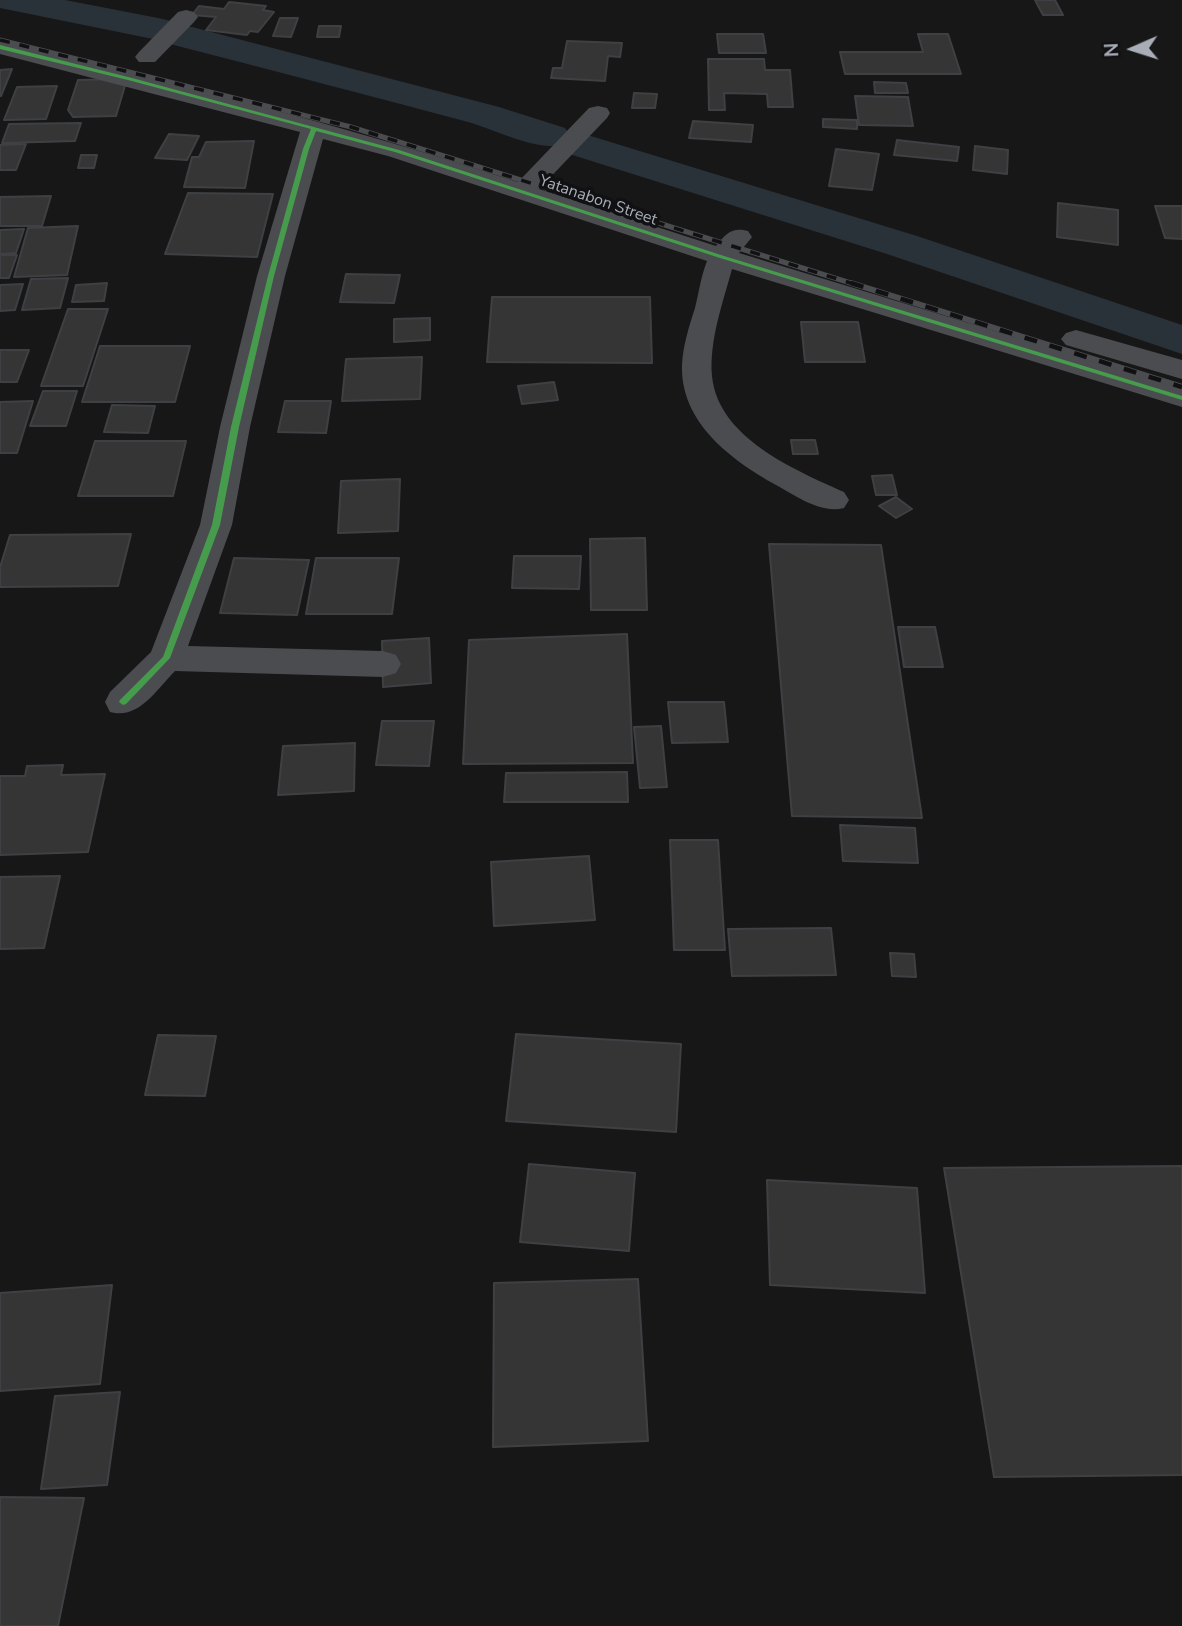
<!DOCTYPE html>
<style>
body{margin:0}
#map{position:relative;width:1182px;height:1626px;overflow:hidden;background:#171717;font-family:"Nunito Sans",sans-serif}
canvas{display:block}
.north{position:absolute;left:1098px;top:14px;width:70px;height:70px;-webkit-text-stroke:5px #111113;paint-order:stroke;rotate:267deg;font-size:19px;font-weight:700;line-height:28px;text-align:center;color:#a8adb8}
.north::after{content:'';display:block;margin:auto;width:24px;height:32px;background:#a8adb8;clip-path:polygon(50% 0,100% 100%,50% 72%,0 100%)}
</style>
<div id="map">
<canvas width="1182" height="1626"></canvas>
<div class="north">N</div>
</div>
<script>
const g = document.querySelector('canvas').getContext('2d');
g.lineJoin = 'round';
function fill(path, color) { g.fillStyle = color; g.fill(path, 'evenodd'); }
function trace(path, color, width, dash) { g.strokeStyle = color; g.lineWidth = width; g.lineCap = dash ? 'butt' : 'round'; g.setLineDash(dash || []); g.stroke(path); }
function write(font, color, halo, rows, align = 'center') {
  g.font = font + ' "Nunito Sans",sans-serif'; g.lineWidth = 7; g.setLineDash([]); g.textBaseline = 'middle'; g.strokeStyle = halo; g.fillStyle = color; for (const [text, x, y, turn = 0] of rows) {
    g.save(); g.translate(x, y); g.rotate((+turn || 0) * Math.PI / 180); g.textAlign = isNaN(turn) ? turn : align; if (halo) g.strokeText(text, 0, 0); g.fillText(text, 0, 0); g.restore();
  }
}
const canal = new Path2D(`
 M0,0H65L158,18L171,21L174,26L192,27L499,107L565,128L570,136L580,133L594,137L917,236L1182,325V354L887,254L566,153L561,145C536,151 493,129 468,122C368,95 267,69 166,43L163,38L158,40L0,8Z`);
const building = new Path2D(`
 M1035,0H1055L1063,15H1043Z
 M229,2L266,6L263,10L274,12L258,32L250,31L247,35L206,30L216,17L192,15L199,6L224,9Z
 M280,18H298L291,37L273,36Z
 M319,26H341L339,37H317Z
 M717,34H763L766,53H719Z
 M918,34H948L961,74H845L840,52H923Z
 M567,41L622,43L620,57L608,56L605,81L551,78L553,68H562Z
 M708,59H764L765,70H790L793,107H768L767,94L724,93L725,110H709Z
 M12,69L1,96H0V70Z
 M127,79L116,116L73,117L68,110L78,80Z
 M874,82L906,83L908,93H875Z
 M57,86L46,119L4,120L17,87Z
 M634,93L657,94L655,108H632Z
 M855,96L908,97L913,126L859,125Z
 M823,119L857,120V129L823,127Z
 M693,121L753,125L751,142L689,138Z
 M81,123L75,141L2,143L9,124Z
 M169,134L199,136L187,160L155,158Z
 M897,140L959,147L957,161L894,155Z
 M254,141L245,188L184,187L192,157H199L206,142Z
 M26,144L16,170H0V145Z
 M975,146L1008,150L1007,174L973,170Z
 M836,149L879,154L872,190L829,186Z
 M81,155H97L94,168H78Z
 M188,193L273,194L257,257L165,254Z
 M51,196L42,226H0V197Z
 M1058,203L1118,210V245L1057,237Z
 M1155,206H1182V239L1165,238Z
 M78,226L67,275L14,277L28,228Z
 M24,229L16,253L0,254V230Z
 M0,255H17L9,278H0Z
 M346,274L400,275L394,303L340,302Z
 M68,278L60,308L22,310L31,279Z
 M107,283L104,301L72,302L76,285Z
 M23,284L15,310L0,311V285Z
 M492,297H650L652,363L487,362Z
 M68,309H108L83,386H41Z
 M430,318V340L394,342V319Z
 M801,322H858L865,362H805Z
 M100,346H190L175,402H82Z
 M0,350H29L17,382H0Z
 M422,357L420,399L342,401L346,359Z
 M554,382L558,400L522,404L518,386Z
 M43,391H77L66,426H30Z
 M33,401L17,453H0V402Z
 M285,401H331L326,433L278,432Z
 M112,405L155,406L148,433L104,432Z
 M791,440H815L818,454H793Z
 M95,441H186L173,496H78Z
 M892,475L897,495H876L872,476Z
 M400,479L398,531L338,533L341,481Z
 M896,497L912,509L896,518L879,506Z
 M131,534L118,586L0,587V567L10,535Z
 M645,538L647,610H591L590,539Z
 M769,544L881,545L922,818L792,816Z
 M514,556H581L579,589L512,588Z
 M234,558L309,560L297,615L220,613Z
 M316,558H399L392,614H306Z
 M898,627H935L943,667H904Z
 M627,634L633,763L463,764L469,640Z
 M429,638L431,683L383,687L382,641Z
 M668,702H724L728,742L672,743Z
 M382,721H434L429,766L376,765Z
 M661,726L667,787L640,788L634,727Z
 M355,743L354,791L278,795L283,746Z
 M63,765L61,775L105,774L88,852L0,855V776H25L27,766Z
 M627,772L628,802H504L506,773Z
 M840,825L915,828L918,863L843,861Z
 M670,840H718L725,950H674Z
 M589,856L595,920L494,926L491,862Z
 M60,876L44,948L0,949V877Z
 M831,928L836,975L732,976L728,929Z
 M890,953L914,954L916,977L892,976Z
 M516,1034L681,1044L676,1132L506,1121Z
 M158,1035L216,1036L205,1096L145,1095Z
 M529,1164L635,1173L629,1251L520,1242Z
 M1182,1166V1475L994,1477L944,1168Z
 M767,1180L917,1188L925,1293L770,1285Z
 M638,1279L648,1441L493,1447L494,1283Z
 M112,1285L100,1384L0,1391V1293Z
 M120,1392L107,1485L41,1489L55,1396Z
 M0,1497L84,1498L58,1626H0Z`);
const street = new Path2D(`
 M186,10L194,12L198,17L194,22L155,62H139L135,57L139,52L178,12Z
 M0,40C174,83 347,126 518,182L589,108L598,106L607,108L610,113L607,118L539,189L716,246C726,234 731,227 748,231L752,237L739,253L1182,388V407L732,269C723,302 709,341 712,376C718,438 795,470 844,492L849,500L844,508C821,514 796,496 776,485C731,460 680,422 682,365C683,345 689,327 695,308C699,292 701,276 707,261L388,156L323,139L285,276L250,427L232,525L188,646L383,651L396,655L401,664L396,673L383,677L175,671C156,690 139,720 110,712L105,702L110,692L151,652L200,525L220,427L257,276L300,132L0,54Z
 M1076,330L1182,360V379L1066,345L1061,339L1066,333Z`);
const railFar1 = new Path2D(`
 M0,40L351,127L857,285`);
const rail = new Path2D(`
 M851,283L1182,387`);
const cycleway = new Path2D(`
 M0,45L132,78L399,150L724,256L1182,396V400L720,258L395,152L316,131L309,149L274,276L239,427L220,525L170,658L126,704L123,705L119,702L120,700L163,657L212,525L231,427L268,276L303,149L311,129L128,80L0,49Z`);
const farStreetnames = [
 ["Yatanabon Street",598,201,19]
];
fill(canal, '#2a3239');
fill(building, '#353536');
trace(building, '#3f4043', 2);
fill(street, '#4b4c50');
trace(railFar1, '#4b4c4f', 5);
trace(rail, '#4b4c4f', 6);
trace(railFar1, '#111113', 3.5, [10]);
trace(rail, '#111113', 4.5, [13]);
fill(cycleway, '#469c4c');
write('16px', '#a8adb8', '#111113', farStreetnames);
</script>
